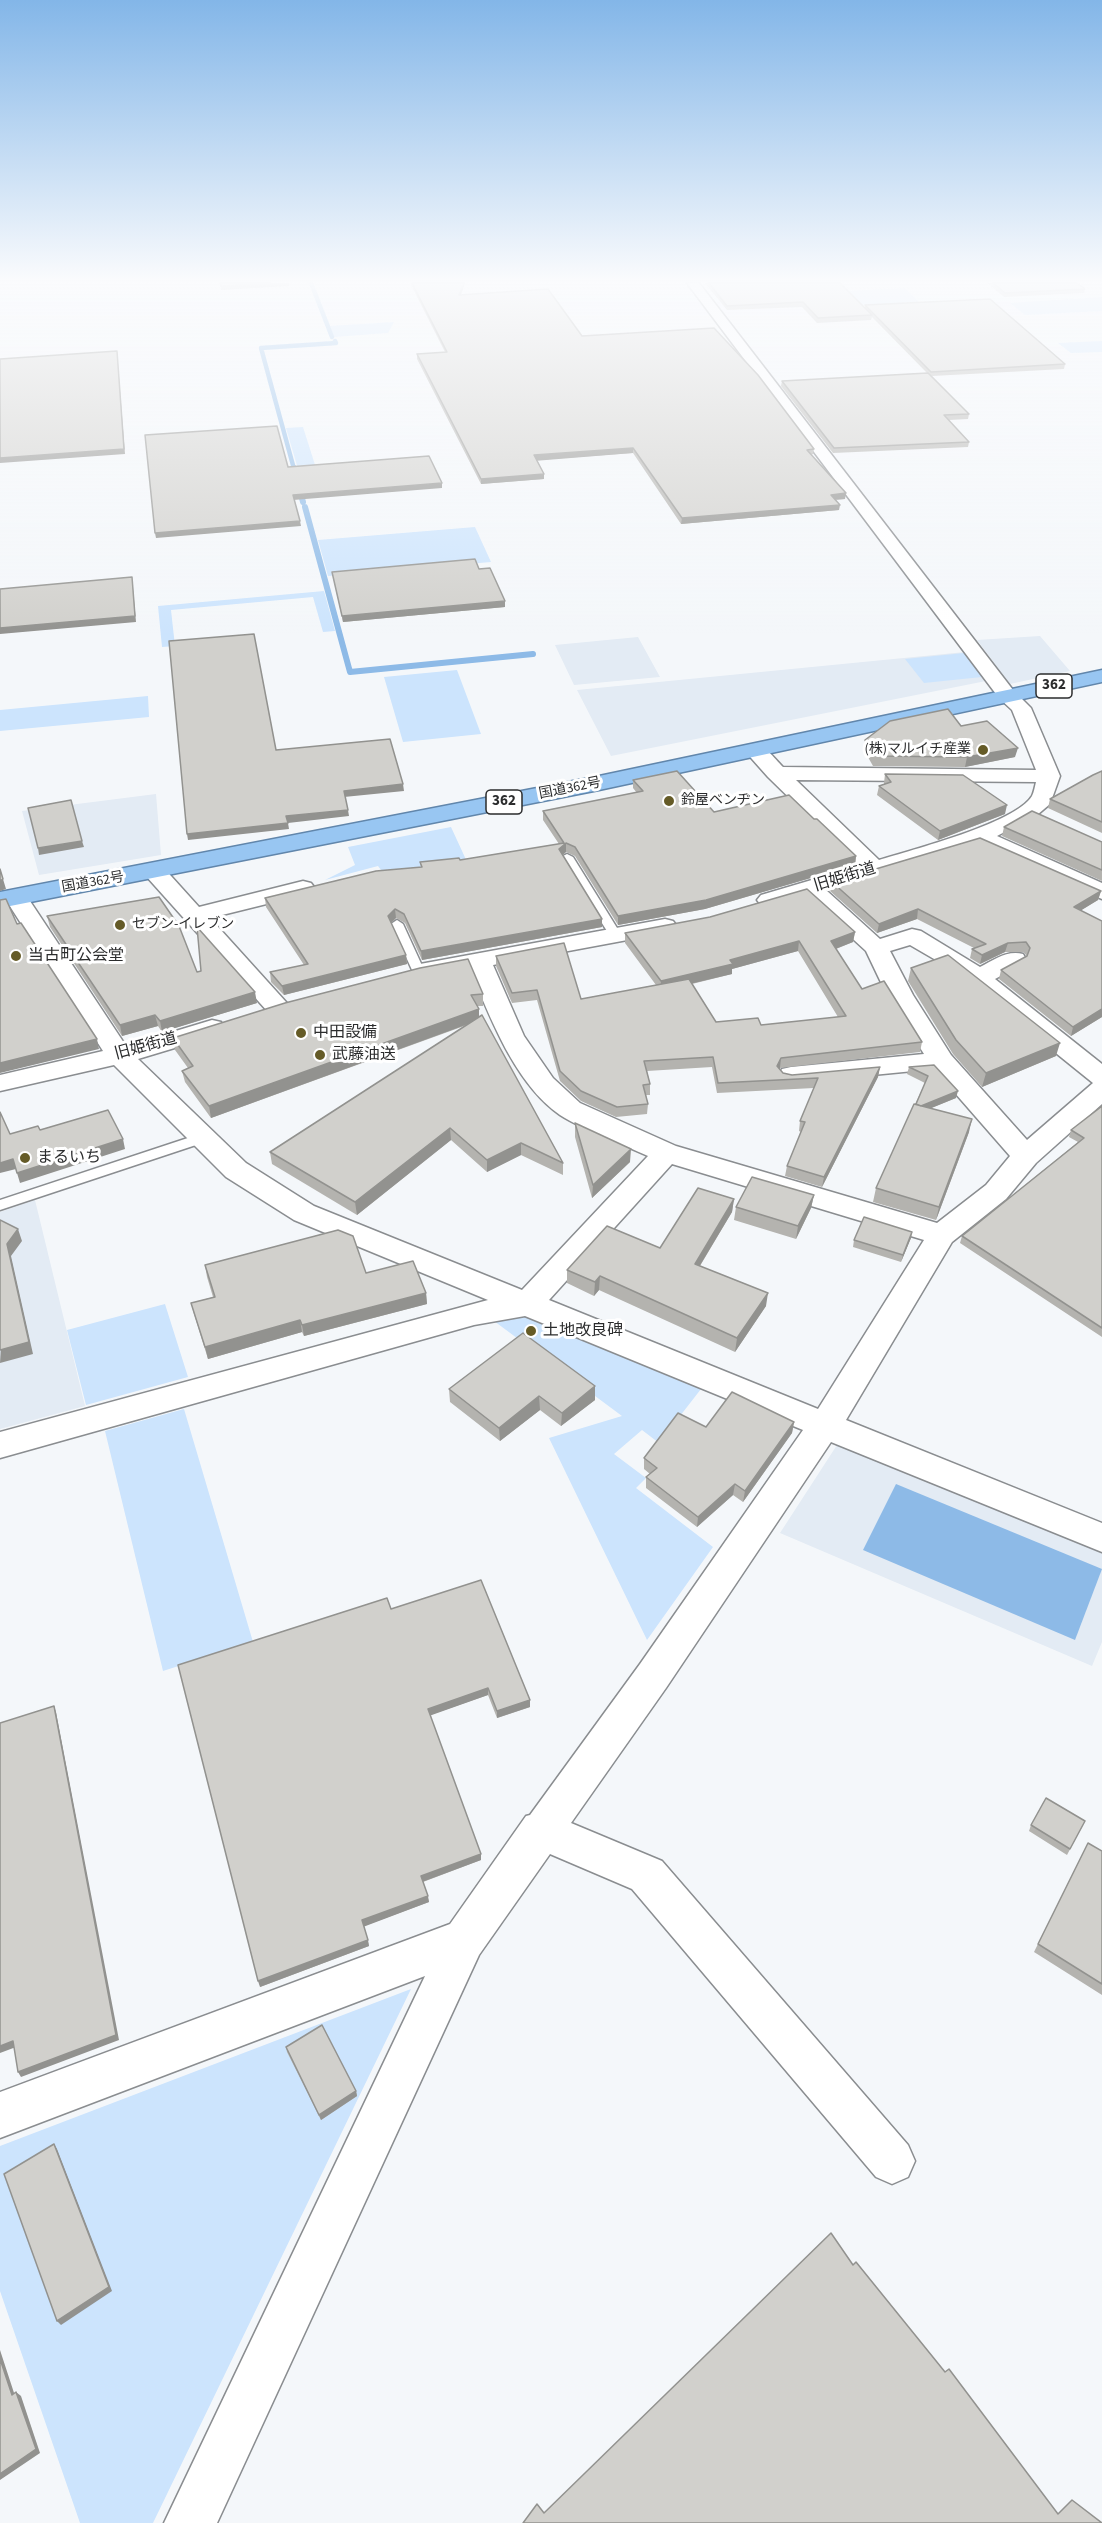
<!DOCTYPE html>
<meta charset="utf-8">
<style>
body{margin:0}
canvas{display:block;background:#f4f7fa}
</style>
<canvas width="1102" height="2523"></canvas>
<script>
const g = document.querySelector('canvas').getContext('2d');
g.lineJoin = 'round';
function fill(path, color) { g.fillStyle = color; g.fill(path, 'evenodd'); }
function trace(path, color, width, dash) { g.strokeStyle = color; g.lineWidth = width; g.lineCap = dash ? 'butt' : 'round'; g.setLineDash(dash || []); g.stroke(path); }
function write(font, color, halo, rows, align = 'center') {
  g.font = font + ' "Source Sans 3","Noto Sans JP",sans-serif'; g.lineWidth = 6; g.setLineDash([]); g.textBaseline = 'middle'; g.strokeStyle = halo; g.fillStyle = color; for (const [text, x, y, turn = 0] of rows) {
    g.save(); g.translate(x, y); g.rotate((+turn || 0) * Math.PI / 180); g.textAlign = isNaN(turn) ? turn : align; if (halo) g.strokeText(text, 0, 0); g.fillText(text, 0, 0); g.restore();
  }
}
const built = new Path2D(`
 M1040,636L1070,671L1010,684L977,640Z
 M638,637L660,677L574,685L555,645Z
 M965,652L986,681L611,756L577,690Z
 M156,794L161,855L39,875L22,811Z
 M35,1200L85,1406L0,1429V1212Z
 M837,1445L1102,1553V1642L1092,1666L780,1533Z`);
const green = new Path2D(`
 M905,288L919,302L859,305L846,291Z
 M1102,297V311L1025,315L1010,303Z
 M394,322L388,333L334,337L330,326Z
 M1102,341V352L1071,353L1058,343Z
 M303,427L316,468L298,469L286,428Z
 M475,527L491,562L328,576L318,540Z
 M324,591L335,631L323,632L313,597L171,610L175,646L162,647L158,606Z
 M964,653L982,677L924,683L905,659Z
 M457,670L481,734L403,742L384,677Z
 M148,696L149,717L0,731V710Z
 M451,827L468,864L384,874L378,866L325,880L355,865L348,847Z
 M165,1304L188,1377L86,1405L67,1330Z
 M522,1314L701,1389L659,1443L642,1430L614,1454L646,1478L636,1488L713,1547L647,1640L549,1438L622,1416L494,1321Z
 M184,1409L253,1642L163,1671L105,1431Z
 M411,1989L153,2523H80L0,2291V2146Z`);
const water = new Path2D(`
 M896,1484L1102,1569L1075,1640L863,1550Z`);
const streamFar1 = new Path2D(`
 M311,283L332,337
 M294,469L261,348L336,343L335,341`);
const stream = new Path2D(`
 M294,468L303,502
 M305,507L350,672L533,654`);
const service = new Path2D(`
 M567,854L573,857L622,936L620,939L616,940L610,936L561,857Z
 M397,920L403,924L424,970L422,973L418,974L412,970L391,924Z
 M203,1133L210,1138L208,1141L0,1210V1200Z`);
const minor = new Path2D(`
 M687,283H699L1013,690L1031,708L1060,776L1050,804L1037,815L997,836L1102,883V899L978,845L826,890L880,939L912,929L921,931L980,967C994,960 1007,950 1023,954L1026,959L1023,964L995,979L1102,1064V1104L1036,1163L1006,1199L952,1242L846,1420L1102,1523V1552L831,1442L666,1688L571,1823L662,1861L908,2145L915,2161L908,2177L892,2184L876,2177L632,1889L550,1854L479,1955L217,2523H164L425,1976L0,2138V2092L450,1924L526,1816L530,1815L640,1664L803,1430L525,1316L474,1325L0,1458V1432L488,1300L294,1220L226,1177L114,1065L0,1091V1075L103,1051L4,897L8,892H24L126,1046L212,1020L221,1022L225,1028L221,1034L138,1059L246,1163L314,1206L522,1290L648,1156C622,1144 583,1130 560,1115C515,1084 490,1017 470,969L429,976L420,974L417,969L420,964L665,919L673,921L677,926L673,931L665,933L493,965L524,1036L553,1078L580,1103L676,1146L937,1223L986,1185L1010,1156L934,1069L791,1083L782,1081L778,1075L782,1069L791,1067L924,1054L887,995L866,951L806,896L769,907L761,905L757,900L761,895L859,866L768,777L744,750L747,746C763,741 772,756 783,767L1036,770L1012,710L999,698ZM796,780L1036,782C1035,786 1034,792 1032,796C1016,823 911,850 879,860ZM910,945L953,970L1093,1083L1027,1140L951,1055L913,995L890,951ZM672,1164L924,1240L818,1409L549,1300Z
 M154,864L162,866L199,907L303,881L311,883L315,888L311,893L210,918L286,1002L290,1007L286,1012L277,1015L268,1012L146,876L143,871L146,866Z`);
const trunk = new Path2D(`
 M1102,670V682L599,790L0,908V892L599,776Z`);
const wall = new Path2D(`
 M410,283H465L461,295L582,336L814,449L813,454L811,455L845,499L835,500L839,510L681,524L633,453L537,460L544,474V479L481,484L417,359V354L445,352Z
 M705,283H840L865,308V305L1065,364L1064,369L932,376L969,414L968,419L949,420L969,442L968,447L833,453L781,386L782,381L927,373L872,317L871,320L817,323L802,307L727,310Z
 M987,283H1077L1085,289L1084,293L1004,297Z
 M479,569L505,601V607L343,622L332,572Z
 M961,726L1015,757L965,767L873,766L864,750L865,740Z
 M1102,771V833L1048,808L1050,799Z
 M885,774L1005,814L938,840L877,795L879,786L884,784V783Z
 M633,780L714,812L814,819L856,856L855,865L705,909L618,925L575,856L566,852L563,855L602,919V927L422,960L405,923L396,918L391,923L406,955L407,964L284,995L271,982L270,972L304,965L266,907L265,898L421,867L420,862L460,860L559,844L543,820V811L637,793L633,788Z
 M1004,827L1102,842V881L1002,836Z
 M832,882L1101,891L1098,900L1081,910L1102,1017L1071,1036L999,979L1001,970L1027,956L1023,952H1005L980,964L970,958L972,949L974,948L917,919L877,933L830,891Z
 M47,916L197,972L257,1003L162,1032L158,1026L122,1036L50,927Z
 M855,932L853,942L836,949L862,989L922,1042L920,1052L780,1068V1069L783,1073L792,1075L880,1067L878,1077L822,1187L785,1176L787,1166L801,1132L799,1131L800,1121L814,1088L717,1093L712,1067L647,1071L650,1084V1095H646L648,1104L647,1114L616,1117L581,1101L560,1081L537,1000L512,1003L496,966V956L581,999L656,985L625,943V933ZM798,951L838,1017L761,1025L716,1022L692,984L732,974V969Z
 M911,968L1056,1056L982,1087L953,1054L908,981Z
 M483,994V1006H477L479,1017L563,1163V1175L521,1155L487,1172L451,1140L357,1215L272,1164L270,1152L467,1025L211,1118L185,1082L182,1071L188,1068L175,1050L173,1038L285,1003Z
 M934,1065L956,1098L931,1108L969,1132L936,1220L873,1202L876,1188L925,1083L907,1074L909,1067Z
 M1102,1106V1337L960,1243L962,1236L1078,1142L1069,1137L1071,1130Z
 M575,1123L630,1162L592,1198L575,1137Z
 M814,1195L811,1208L796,1239L734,1220L736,1207Z
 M734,1199L732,1212L700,1266L766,1306L735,1352L599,1290L594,1296L567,1283V1270L660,1248Z
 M911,1238L901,1262L853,1247L854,1240Z
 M205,1265L366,1273L426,1293L427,1304L304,1336L302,1332L208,1359L194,1314L191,1303L213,1297L207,1277Z
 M595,1386V1400L561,1426L540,1410L500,1441L450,1402L449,1389Z
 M794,1422L792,1433L743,1502L733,1495L697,1527L646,1488V1477L650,1474L644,1469V1458L706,1427Z
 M391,1609L530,1700V1707L497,1718L488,1695L430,1715L481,1860L423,1882L429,1902L364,1926L369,1946L260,1987Z
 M1085,1821L1067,1855L1029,1831L1031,1825Z
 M1088,1843L1102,1851V1995L1034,1952Z
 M286,2047L356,2091L357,2096L321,2120L287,2052Z`);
const shadedWall = new Path2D(`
 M270,283H289V286L221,290V286Z
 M464,283H465L459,299V295Z
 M117,351L125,454L0,463V458Z
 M633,448V453L534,461V455Z
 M544,474V479L481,484V479Z
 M442,483V488L293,500V495Z
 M846,493L845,499L830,500L831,495Z
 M840,505L839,510L681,524L682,518Z
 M300,521L301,526L156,538L155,533Z
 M132,577L136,622L0,634V628Z
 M505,601V607L343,622L342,616Z
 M1018,748L1015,757L965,767L967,757Z
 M403,784L404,791L344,797V791Z
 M1007,805L1005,814L938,840L940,831Z
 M348,810L349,816L288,823L289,829L188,840L187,834L286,816Z
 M82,841L84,847L39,855L38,848Z
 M566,843V852L559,858V849Z
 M856,856L855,865L705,909L618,925V916Z
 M3,879L6,889L0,891V881Z
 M1101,891L1098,900L1072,916L1074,907Z
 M395,909L396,918L389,925L388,916Z
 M918,909L917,919L877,933L879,924Z
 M602,919V927L422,960L421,951Z
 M855,932L853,942L830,951L831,941Z
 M799,941L798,951L732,969V974L660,991L661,981L730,960Z
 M1008,943L1005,952L980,964L982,955Z
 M406,955L407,964L284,995L282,986Z
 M255,992L257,1003L162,1032L160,1021Z
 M479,1009V1020L211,1118L209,1106Z
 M1102,1009V1017L1071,1036L1073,1027Z
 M155,1015L158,1026L122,1036L120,1025Z
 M97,1039L99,1049L0,1073V1063Z
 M1060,1043L1056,1056L982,1087L986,1073Z
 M781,1058L780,1068L776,1076L777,1066Z
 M880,1067L878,1077L822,1187L824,1177Z
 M958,1091L956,1098L912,1116L913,1109Z
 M972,1119L969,1132L936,1220L939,1207Z
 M450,1128L451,1140L357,1215L355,1202Z
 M123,1139L125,1149L20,1183L17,1173Z
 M521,1143V1155L487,1172V1160Z
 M631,1149L630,1162L592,1198L593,1185Z
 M13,1159L16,1169L0,1173V1163Z
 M814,1195L811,1208L796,1239L798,1226Z
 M734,1199L732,1212L693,1277L695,1264Z
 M18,1229L22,1241L11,1256L33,1354L0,1363L7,1244Z
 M912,1232L911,1238L901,1262L903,1255Z
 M600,1276L599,1290L594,1296L595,1282Z
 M426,1293L427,1304L304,1336L302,1325Z
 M768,1293L766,1306L735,1352L737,1338Z
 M300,1320L302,1332L208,1359L205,1347Z
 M595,1386V1400L561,1426L562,1413Z
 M539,1396L540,1410L500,1441L499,1428Z
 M794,1422L792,1433L743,1502L745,1491Z
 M735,1484L733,1495L697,1527L698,1517Z
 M488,1688V1695L429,1716L428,1709Z
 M530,1700V1707L497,1718V1711Z
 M54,1706L56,1712L119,2040L21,2077L18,2072Z
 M481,1854V1860L422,1882L421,1876Z
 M428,1896L429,1902L363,1927L362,1920Z
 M368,1940L369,1946L260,1987L258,1981Z
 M13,2041L16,2047L0,2053V2046Z
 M356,2091L357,2096L321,2120L319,2115Z
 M54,2144L57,2149L112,2291L61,2325L57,2321Z
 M0,2350L16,2399L12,2395L0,2359Z
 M16,2392L21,2396L40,2453L0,2480V2474Z`);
const building = new Path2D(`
 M220,283H270L221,286Z
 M412,283H464L459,295L548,289L582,336L714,328L758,375L814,449L807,450L846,493L831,495L840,505L682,518L633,448L534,455L544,474L481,479L417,354L447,352Z
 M709,283H840L872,315L818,318L803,302L727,306Z
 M993,283H1077L1085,289L1005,293Z
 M990,299L1065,364L931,372L865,305Z
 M117,351L124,449L0,458V359Z
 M928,373L969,414L944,415L969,442L834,448L782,381Z
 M277,426L288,467L429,456L442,483L293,495L300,521L155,533L145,435Z
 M475,559L479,569L490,568L505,601L342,616L332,572Z
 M132,577L135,616L0,628V589Z
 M254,634L276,750L390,739L403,784L344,791L348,810L286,816L288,823L187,834L169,641Z
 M948,709L961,726L987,721L1018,748L967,757L875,756L865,740L890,721Z
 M677,771L714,812L789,795L814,819H817L856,856L706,900L618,916L575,847L566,843L559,849L602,919L421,951L404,914L395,909L388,916L406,955L282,986L270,972L308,964L265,898L376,871L422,867L420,862L459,858L460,860L564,843L543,811L643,791L633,780Z
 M1102,771V822L1050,799L1093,775Z
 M885,774L963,775L1007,805L940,831L879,786L891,782Z
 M71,800L82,841L38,848L28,808Z
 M1032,811L1102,842V870L1004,827Z
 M980,838L1101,891L1074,907L1102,921V1009L1073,1027L1001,970L1027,956L1030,948L1026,942L1008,943L982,955L972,949L986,944L918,909L879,924L832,882Z
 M0,869L3,879L0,881Z
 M807,889L855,932L831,941L862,989L884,981L922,1042L781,1058L777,1066L783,1073L792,1075L880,1067L824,1177L787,1166L805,1122L800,1121L818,1078L718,1083L713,1057L644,1061L650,1084L643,1085L648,1104L617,1107L581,1091L560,1071L537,990L512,993L496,956L564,943L581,999L689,979L716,1022L758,1018L761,1025L846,1016L799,941L730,960L733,964L661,981L625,933L710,917Z
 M159,897L179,926L197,972L201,971L197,927L255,992L160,1021L155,1015L120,1025L47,916Z
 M6,899L17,924L21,923L97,1039L0,1063V900Z
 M948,955L1060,1043L986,1073L956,1040L911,968Z
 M468,959L483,994L471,995L479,1009L209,1106L182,1071L193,1066L173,1038L285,1003L420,968Z
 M482,1015L563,1163L521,1143L487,1160L450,1128L355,1202L270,1152Z
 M934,1065L958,1091L921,1106L916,1104L928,1076L909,1067Z
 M914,1104L972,1119L939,1207L876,1188Z
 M1102,1106V1328L962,1236L1084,1138L1071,1130Z
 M108,1110L123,1139L17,1173L13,1159L0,1163V1112L10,1134L38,1126L40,1130Z
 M575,1123L631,1149L593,1185Z
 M752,1177L814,1195L798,1226L736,1207Z
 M698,1188L734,1199L695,1264L768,1293L737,1338L600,1276L595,1282L567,1270L607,1226L660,1248Z
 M864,1217L912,1232L903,1255L854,1240Z
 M0,1220L18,1229L7,1244L29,1342L0,1350Z
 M338,1230L353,1236L366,1273L413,1261L426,1293L302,1325L300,1320L205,1347L191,1303L215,1297L205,1265Z
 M523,1333L595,1386L562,1413L539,1396L499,1428L449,1389Z
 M732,1392L794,1422L745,1491L735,1484L698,1517L646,1477L657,1468L644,1458L678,1413L706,1427Z
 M481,1580L530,1700L497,1711L488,1688L428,1709L481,1854L421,1876L428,1896L362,1920L368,1940L258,1981L178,1665L387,1598L391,1609Z
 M54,1706L116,2035L18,2072L13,2041L0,2046V1723Z
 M1046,1798L1085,1821L1070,1849L1031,1825Z
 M1088,1843L1102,1851V1984L1038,1944Z
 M322,2025L356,2091L319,2115L286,2047Z
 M54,2144L109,2287L57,2321L4,2174Z
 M831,2233L853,2265L856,2262L945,2372L949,2369L1058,2514L1072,2500L1102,2523H523L537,2504L544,2513Z
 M0,2359L12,2395L16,2392L36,2449L0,2474Z`);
const markers = [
 [983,750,6,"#655b27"],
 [669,801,6,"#655b27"],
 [120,925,6,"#655b27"],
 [16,956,6,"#655b27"],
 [301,1033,6,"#655b27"],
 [320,1055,6,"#655b27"],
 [25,1158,6,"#655b27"],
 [531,1331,6,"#655b27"]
];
const farPoinames = [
 ["(株)マルイチ産業",971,750,"right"],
 ["鈴屋ベンヂン",681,801],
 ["セブン-イレブン",132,925]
];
const farStreetnames = [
 ["国道362号",570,789,-11],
 ["国道362号",93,883,-10]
];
const shields = [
 [1054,686,36],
 [504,802,36]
];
const shieldNames = [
 ["362",1054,686],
 ["362",504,802]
];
const streetNames = [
 ["旧姫街道",845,878,-17],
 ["旧姫街道",146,1047,-15]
];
const poiNames = [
 ["当古町公会堂",28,956],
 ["中田設備",313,1033],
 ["武藤油送",332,1055],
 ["まるいち",37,1158],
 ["土地改良碑",543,1331]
];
fill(built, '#e3ebf4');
fill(green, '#cce4fd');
fill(water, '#8dbae7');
trace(streamFar1, '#8dbae7', 4.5);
trace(stream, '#8dbae7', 6);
trace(service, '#8a8d90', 3);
trace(minor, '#8a8d90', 3);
trace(trunk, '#6186ab', 3);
fill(service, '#fff');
fill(minor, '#fff');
fill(trunk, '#98c6f2');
fill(wall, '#b4b3af');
fill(shadedWall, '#92928f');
fill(building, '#d1d0cc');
trace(building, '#92928f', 1.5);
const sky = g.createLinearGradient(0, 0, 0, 636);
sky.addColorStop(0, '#83b6e8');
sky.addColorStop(0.44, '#fafbfd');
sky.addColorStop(1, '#fafbfd00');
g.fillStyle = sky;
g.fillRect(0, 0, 1102, 636);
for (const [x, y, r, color] of markers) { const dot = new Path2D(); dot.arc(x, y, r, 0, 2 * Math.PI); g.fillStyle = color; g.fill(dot); trace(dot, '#fff', 2); }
write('14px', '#2b2c2d', '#fff', farPoinames, 'left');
write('14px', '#2b2c2d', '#fff', farStreetnames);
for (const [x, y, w] of shields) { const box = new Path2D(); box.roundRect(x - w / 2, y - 12, w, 24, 4.5); g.fillStyle = '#fff'; g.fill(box); trace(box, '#2b2c2d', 1.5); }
write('bold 15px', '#2b2c2d', null, shieldNames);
write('16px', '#2b2c2d', '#fff', streetNames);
write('16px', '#2b2c2d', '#fff', poiNames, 'left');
</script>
